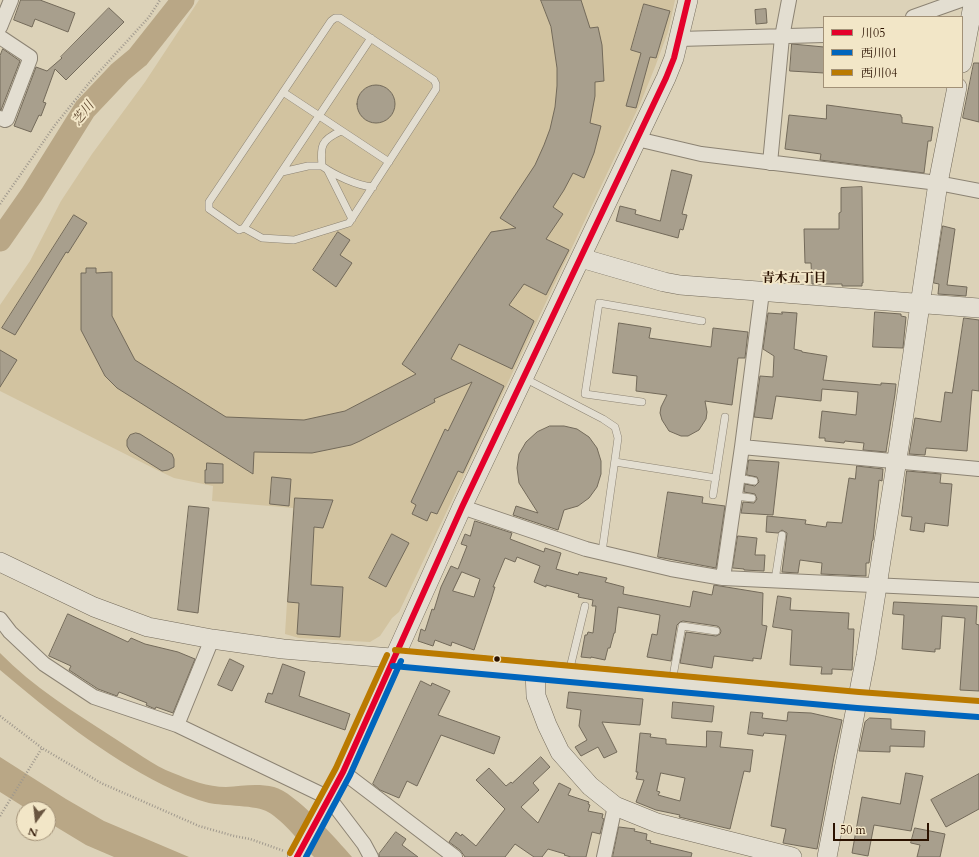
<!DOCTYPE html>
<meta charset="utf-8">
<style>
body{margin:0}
#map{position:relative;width:979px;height:857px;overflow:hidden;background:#dcd2b8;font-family:Cardo,"Noto Serif JP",serif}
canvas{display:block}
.legend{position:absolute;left:823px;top:16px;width:140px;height:72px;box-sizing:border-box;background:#f2e6c7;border:1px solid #a29177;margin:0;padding:5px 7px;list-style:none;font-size:12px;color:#2b1200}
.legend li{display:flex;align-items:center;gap:8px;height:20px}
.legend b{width:20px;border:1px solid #a29177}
.north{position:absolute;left:16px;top:801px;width:40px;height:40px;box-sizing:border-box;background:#f2e6c7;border:1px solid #a29177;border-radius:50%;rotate:195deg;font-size:11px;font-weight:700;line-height:16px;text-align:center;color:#2b1200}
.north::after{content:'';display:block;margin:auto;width:14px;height:18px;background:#695540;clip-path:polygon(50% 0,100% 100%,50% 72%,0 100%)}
.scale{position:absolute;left:833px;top:823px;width:96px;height:18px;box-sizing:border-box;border:2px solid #2b1200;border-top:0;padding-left:5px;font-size:12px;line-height:14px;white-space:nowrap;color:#2b1200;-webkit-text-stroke:3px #f2e6c7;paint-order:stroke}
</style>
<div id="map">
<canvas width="979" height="857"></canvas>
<ul class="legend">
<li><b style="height:5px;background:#e4002b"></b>川05</li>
<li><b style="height:5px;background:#0065bd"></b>西川01</li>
<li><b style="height:5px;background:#ba7a00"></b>西川04</li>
</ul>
<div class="north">N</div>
<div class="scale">50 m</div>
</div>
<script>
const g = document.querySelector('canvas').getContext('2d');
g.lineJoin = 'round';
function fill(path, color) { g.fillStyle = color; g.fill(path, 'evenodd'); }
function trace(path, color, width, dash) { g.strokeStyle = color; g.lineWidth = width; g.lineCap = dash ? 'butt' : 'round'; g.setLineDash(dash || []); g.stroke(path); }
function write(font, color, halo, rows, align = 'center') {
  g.font = font + ' Cardo,"Noto Serif JP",serif'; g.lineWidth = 4; g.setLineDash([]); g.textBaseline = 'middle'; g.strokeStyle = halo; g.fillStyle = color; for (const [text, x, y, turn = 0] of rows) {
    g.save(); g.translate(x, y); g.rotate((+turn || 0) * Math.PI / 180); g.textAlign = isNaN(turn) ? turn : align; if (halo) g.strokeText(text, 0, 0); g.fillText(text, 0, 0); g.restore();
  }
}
const green = new Path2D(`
 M199,0H675L668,32L655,67L640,104L399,612L392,618L380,636L370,642L299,638L285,634L293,508L212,501L213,486L174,478L157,470L0,391V305L30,261L61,201L92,154L145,82Z`);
const water = new Path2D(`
 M0,653C33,687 74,712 114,738C132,749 154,766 173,773C190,780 208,787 226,787C242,786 257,783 274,787C295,792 337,840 352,857H314C301,844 284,821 268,812C257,805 223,806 209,803C196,800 175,791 163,785C104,755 51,713 0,670Z
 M0,757L66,799L104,821L189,857H114L86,845L48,822V809H27L0,792Z`);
const river = new Path2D(`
 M0,240L32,194L85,109L120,72L138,57L183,0`);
const building = new Path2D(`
 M21,0H40L75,13L68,32L35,19L32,27L14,20Z
 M541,0H581L590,28L598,27L602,45L604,81L595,82V96L590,123L601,126L594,153L584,178L573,173L564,190L553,207L563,214L546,239L569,250L557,273L546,295L524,284L509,305L534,321L512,369L459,344L451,359L504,386L463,473L458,471L437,514L431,512L427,521L412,514L416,505L411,502L445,429L448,431L472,382L434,399L435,402L360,441L351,445L312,453L254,452L253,474L117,388L105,376L81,330V273H86V268H96V273L112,272V316L135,360L226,417L304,420L345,411L416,374L402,364L491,232L516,228L500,218L535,165L544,145L550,129L555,107L557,86V68L551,27Z
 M644,4L670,11L656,58L650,57L636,108L626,106L641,53L631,50Z
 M109,8L124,22L66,80L55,69L43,102L46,103L41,116L39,115L31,132L14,126L36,67L47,71L62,58L61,57Z
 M766,9L767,23L756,24L755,10Z
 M792,44L824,47V73L790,71Z
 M3,49L20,61L1,110H0V56Z
 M974,63H979V122L963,118Z
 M357 104a19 19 0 1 1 38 0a19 19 0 1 1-38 0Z
 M827,105L901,115V117H902V123L933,127L931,141H928L924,173L820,160L821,154L785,149L789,115L826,119Z
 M672,170L692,175L682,214L687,215L683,230L680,229L678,238L616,221L620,206L636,210L635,214L660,221Z
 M862,187L863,283H862V286H842V284H812L811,263H805L804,229H839V213L841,212V188Z
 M74,215L87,223L68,253L66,252L15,335L2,328Z
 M943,226L955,229L947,285L967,287L966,296L938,294L939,284L934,283Z
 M338,232L350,240L340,255L352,263L336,287L313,270Z
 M782,312L797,313L794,349L802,351V352L827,356L823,380L881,385V383L896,384L895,394L886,452L863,450L864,443L845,441L844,443L825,441V438H819L822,411L856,415L858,392L822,389L821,401L776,396L772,419L754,417L760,376L773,377L774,356L763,349L768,313L782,314Z
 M875,312L901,314V316L906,317L903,348L873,347Z
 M964,318L979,320V391L972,390L967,451L926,448L925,455L909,454L915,418L941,422L945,392L952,393Z
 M619,323L651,328L649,338L711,347L713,328L748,332L745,358H738L732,405L705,401L707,412L706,419L699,430L688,436H681L669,431L662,420L660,413L661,407L667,395L636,391L637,376L613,373Z
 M0,350L17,360L0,387Z
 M550,426H564L577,429L589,437L597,448L601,461V474L597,487L589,498L578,506L564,510L558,530L513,515L516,506L538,513L519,483L517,468L519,454L526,442L537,432Z
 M136,433L140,434L172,454L174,459V467L168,470L162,471L130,451L127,446V440L130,435Z
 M749,460L779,462L773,515L741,513L743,502L754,503L757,499L755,494L744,492L745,484L755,486L759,482L757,477L747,475Z
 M207,463L223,464V483H205V470H206Z
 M857,466L883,469L882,481L879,480L873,540L872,541L869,563H866V576L821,574L822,563L800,560L798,573L782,572L787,533L782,530L778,533L766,532L767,516L806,520L805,524L826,527L827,522L842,523L849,478L855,479Z
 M907,471L941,474L940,483L952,484L948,526L925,523L924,532L910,530L912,517L902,516Z
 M272,477L291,479L289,506L270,504Z
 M668,492L703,497L702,503L725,506L716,568L658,557Z
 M295,498L333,500L323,528L314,527L311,585L343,587L340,637L297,634L299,603L288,602Z
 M189,506L209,508L198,613L178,610Z
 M475,521L512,533L510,539L544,552L545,548L561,553L556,569L578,575L579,572L607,578L605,582L624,587L623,594L690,607L693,591L712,595L714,585L763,593L762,625L767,626L761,659L753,658V661L714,656L712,668L680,663L686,632L716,636L720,634L721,631L719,627L717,626L683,621L680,622L677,625L671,661L647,657L652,634L657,635L660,615L618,607L615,633H614L610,648H608L605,660L591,657V658L581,657L585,635H587L588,632L593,633L596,606H592L593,600L578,597L579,594L546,585V587L534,582L540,566L517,557L515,562L505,558L493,587H495L491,600L474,650L452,642L451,646L435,640L433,646L418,641L421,629L425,631L432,609L434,610L441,587L451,566L458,569L467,546L461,544L465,534L470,536ZM462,572L480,579L474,597L453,591Z
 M392,534L409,543L386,587L369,578Z
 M738,536L757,538L755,555H765L764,571L744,570V569L733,568Z
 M778,596L791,598L790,610L849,613L848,629H854L852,670L832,669V674H821L822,667L790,665L792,630L773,627Z
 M894,602L977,606L976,624L979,625V691L960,690L965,618L942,616L940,649H935V652L902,649L904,615L893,614Z
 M68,614L128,642L131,638L145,644L178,652L195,659L173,713L156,707L155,709L146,705L147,703L119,692L117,696L98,689L69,670L71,666L49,656Z
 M230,659L244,666L232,691L218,685Z
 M283,664L305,672L299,696L350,714L345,730L265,702L268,693L272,694Z
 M421,681L431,686L432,683L450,691L438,715L500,737L494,754L441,735L417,786L407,781L399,798L380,790L373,784Z
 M569,692L643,699L640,725L602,722L617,752L604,758L598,747L581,756L575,747L587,740L579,726L581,710L567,708Z
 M673,702L714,706L712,722L672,718Z
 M751,712L763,713L762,718L787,721L788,712L811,713L842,720L834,757L817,849L783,843L786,829L771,826L786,735L764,733L763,736L748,734Z
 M870,718L891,719V729L925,731L924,747L890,746V752L859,751L865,722Z
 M707,731L722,732L720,747L753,750L750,772L744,771L730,829L679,817L680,815L656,810L636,802L644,780L636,779L638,772H636L640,733L651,734L650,737L666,739V744L706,747ZM661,773L685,778L680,801L658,795L660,792L657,791Z
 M541,757L550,767L533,783L539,790L521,807L538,823L559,783L571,789L568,795L589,802L588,804L590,805L588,811L603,814L602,818L604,819L600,834L592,832L586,857H571L564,855L565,854L548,849L542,857H534L515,844L505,857H465L460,850L449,842L456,832L461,836L462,834L476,846L505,809L476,780L489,768L506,786L511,782L512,783Z
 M906,773L923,776L911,831L874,825L868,856L852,853L862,797L900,804Z
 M979,774V809L946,827L931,800Z
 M619,827L635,829L634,831L647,834L646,840L651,841L650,843L692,853L691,857H613Z
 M915,828L945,834L940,857H917L920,845L911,843Z
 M396,832L406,839L402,845L418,857H379V854Z`);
const path = new Path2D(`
 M0,204L55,125L90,82L149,17L160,0
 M0,716L42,748L101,783L199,826L234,836L250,839L284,851
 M0,816L42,748`);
const lane = new Path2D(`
 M283,92L389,162
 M341,131C321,140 320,146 322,166C334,175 358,186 373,187
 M328,171L352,219
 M282,172L308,166H322
 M244,228L262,238L294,240L349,223L436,89V84L434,80L340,18H335L331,21L209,202V209L239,230L244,228L371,38
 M524,378L603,419L615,427L618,438L602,552
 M642,402L585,394L599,303L702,321
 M615,462L716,478
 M738,478L754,481
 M713,495L725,417
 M735,496L752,498
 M775,580L782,535
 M569,672L585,606
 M672,682L682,626L716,631`);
const street = new Path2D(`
 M913,17L961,0
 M0,27L11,0
 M0,37L30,57V59L7,119L5,120L0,118
 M679,39L824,35
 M637,139L701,154L938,183L979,191
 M770,163L782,37L789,0
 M742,447L979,469
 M462,507L586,549L671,569L723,578L979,590
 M723,578L742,447L762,292
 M0,619L10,632L44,664L94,697L177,725L329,798L364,844L371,857
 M177,725L212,639
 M343,772L455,857
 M604,857L615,806`);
const secondary = new Path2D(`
 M962,63L974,0
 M581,258L664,282L680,285L979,308
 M0,562L94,607L148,627L212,639L283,649L535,670L858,700L979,709
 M535,670L536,696L547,725L560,752L590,786L615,806L657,823L792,857
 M297,857L343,772L462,507L666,78L674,58L688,0
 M827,857L866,656L902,427L938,183L957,87`);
const bus1 = new Path2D(`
 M297,857L343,772L462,507L666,78L674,58L688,0`);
const bus2 = new Path2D(`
 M393,666L857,708L978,717
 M306,857L350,775L401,661`);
const bus3 = new Path2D(`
 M395,650L859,692L979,701
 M290,853L336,768L387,655`);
const markers = [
 [497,659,3.5,"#2b1200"]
];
const waterNames = [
 ["芝川",84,114,-52]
];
const neighbourhoodNames = [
 ["青木五丁目",794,279]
];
fill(green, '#d2c3a0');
fill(water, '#b9a786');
trace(river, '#b9a786', 23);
fill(building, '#a89f8d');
trace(building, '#736a5a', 1);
trace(lane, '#8c8373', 8);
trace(street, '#8c8373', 16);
trace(secondary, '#736a5a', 20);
trace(path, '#9f988d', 2.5, [1, 2]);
trace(lane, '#e3ded1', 7);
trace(street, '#e3ded1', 14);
trace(secondary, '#e3ded1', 19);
trace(bus1, '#e4002b', 6);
trace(bus2, '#0065bd', 6);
trace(bus3, '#ba7a00', 6);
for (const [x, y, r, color] of markers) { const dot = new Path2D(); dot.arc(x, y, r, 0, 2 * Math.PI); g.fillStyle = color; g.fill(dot); trace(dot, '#f2e6c7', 1.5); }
write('italic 13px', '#5e462d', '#f2e6c7', waterNames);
write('bold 13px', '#2b1200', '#f2e6c7', neighbourhoodNames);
</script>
